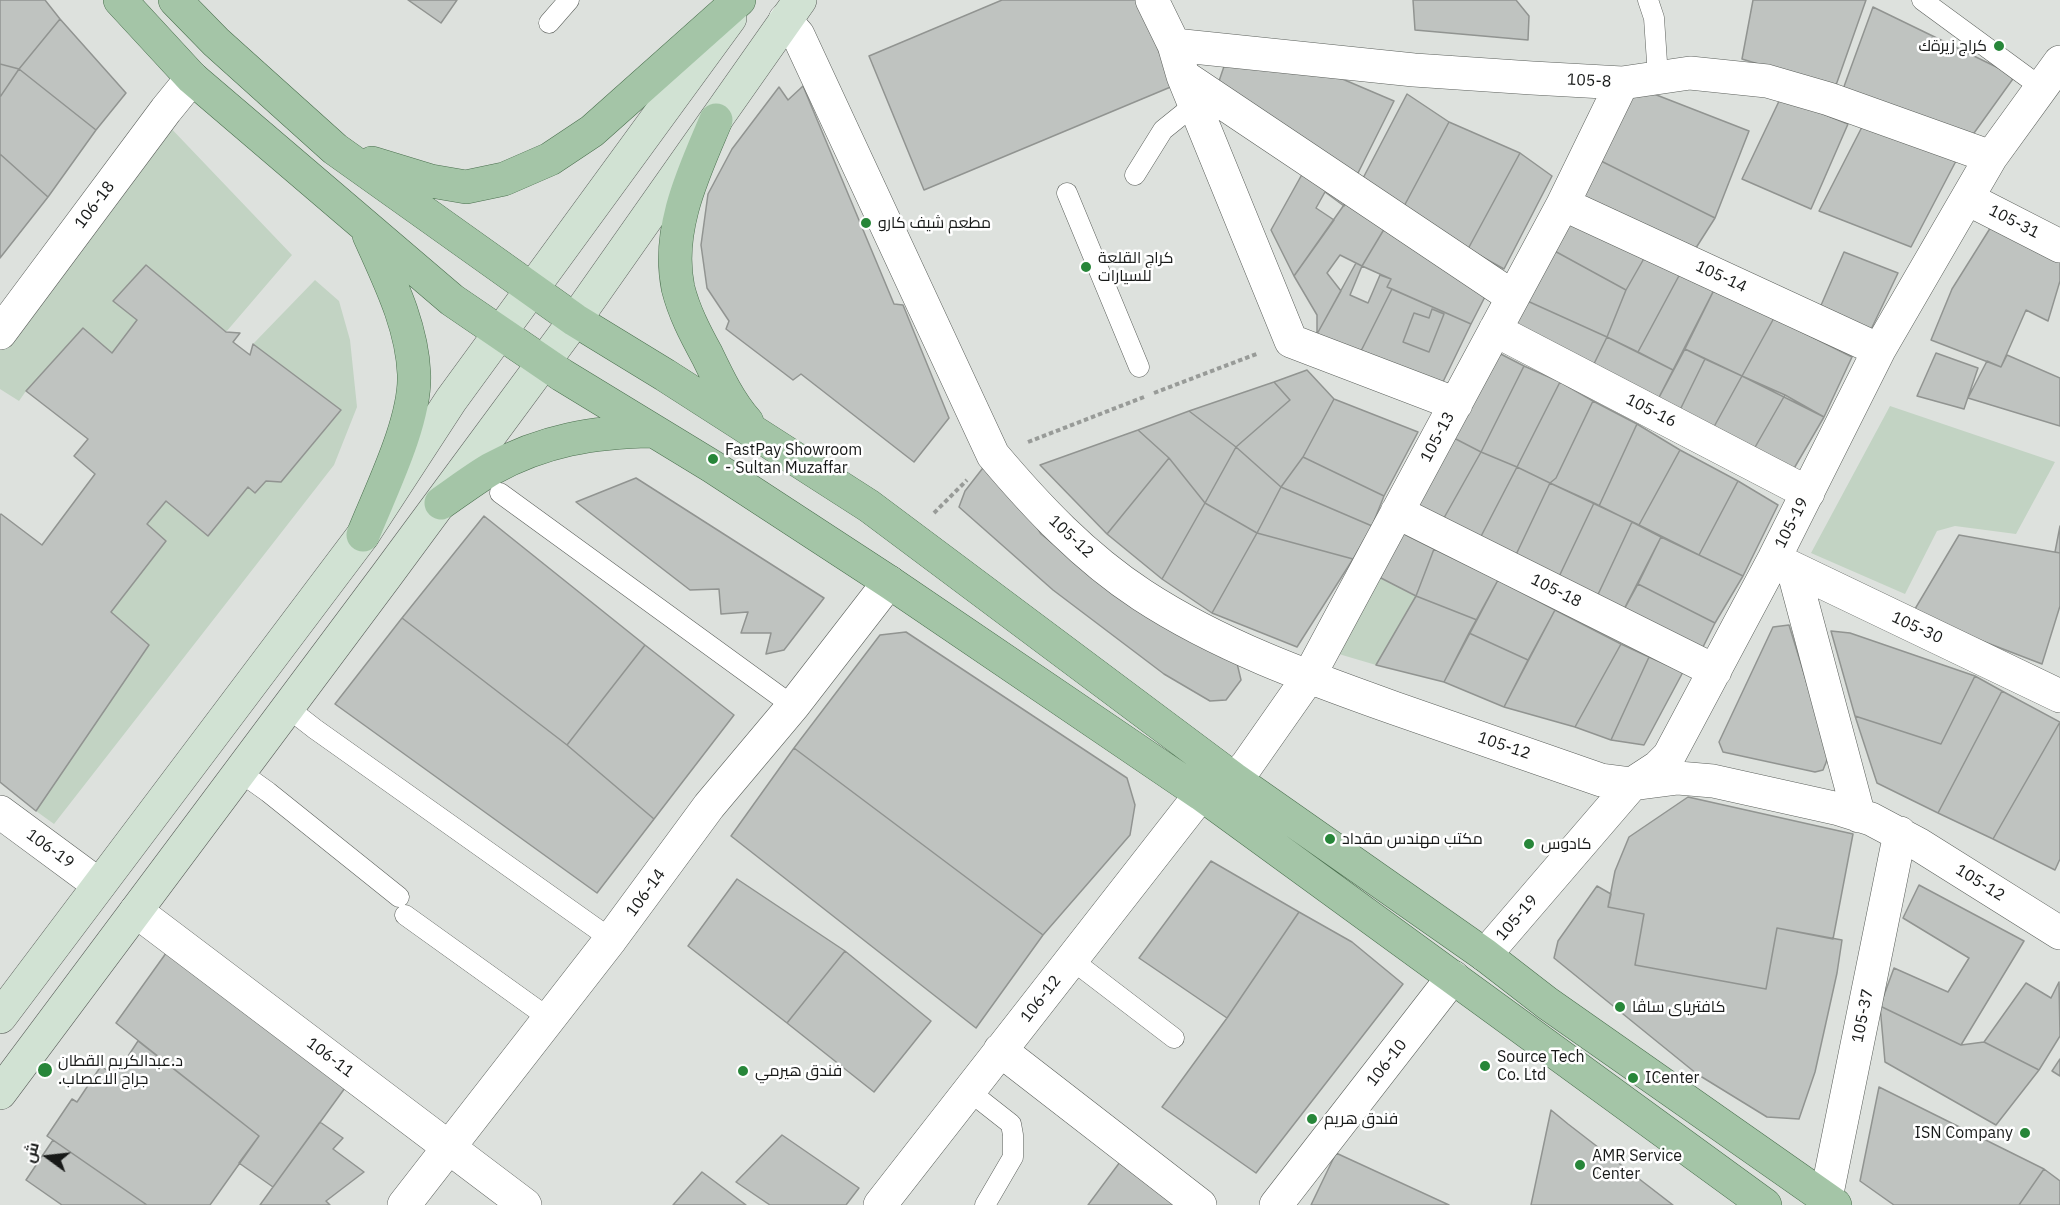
<!DOCTYPE html>
<meta charset="utf-8">
<style>
body{margin:0}
#map{position:relative;width:2060px;height:1205px;overflow:hidden;background:#dde1dd;font-family:"IBM Plex Sans",Cairo,sans-serif}
canvas{display:block}
.north{position:absolute;left:18px;top:1127px;width:60px;height:60px;-webkit-text-stroke:4px #fff;paint-order:stroke;rotate:285deg;font-size:16px;font-weight:700;line-height:24px;text-align:center;color:#181a19}
.north::after{content:'';display:block;margin:auto;width:21px;height:27px;background:#181a19;clip-path:polygon(50% 0,100% 100%,50% 72%,0 100%)}
</style>
<div id="map">
<canvas width="2060" height="1205"></canvas>
<div class="north">ش</div>
</div>
<script>
const g = document.querySelector('canvas').getContext('2d');
g.lineJoin = 'round';
function fill(path, color) { g.fillStyle = color; g.fill(path, 'evenodd'); }
function trace(path, color, width, dash) { g.strokeStyle = color; g.lineWidth = width; g.lineCap = dash ? 'butt' : 'round'; g.setLineDash(dash || []); g.stroke(path); }
function write(font, color, halo, rows, align = 'center') {
  g.font = font + ' "IBM Plex Sans",Cairo,sans-serif'; g.lineWidth = 5; g.setLineDash([]); g.textBaseline = 'middle'; g.strokeStyle = halo; g.fillStyle = color; for (const [text, x, y, turn = 0] of rows) {
    g.save(); g.translate(x, y); g.rotate((+turn || 0) * Math.PI / 180); g.textAlign = isNaN(turn) ? turn : align; if (halo) g.strokeText(text, 0, 0); g.fillText(text, 0, 0); g.restore();
  }
}
const green = new Path2D(`
 M165,122L292,255L226,332L146,265L113,301L137,320L112,353L83,328L26,391L19,401L0,389V348Z
 M315,280L339,301L350,340L357,407L334,465L54,824L36,811L149,645L111,612L166,541L147,524L166,501L208,536L248,487L255,493L266,481L281,482L341,411L253,344Z
 M1890,406L2055,462L2016,534L1955,526L1937,531L1905,594L1811,553Z
 M1377,576L1416,596L1376,665L1332,652Z`);
const building = new Path2D(`
 M0,0H45L60,19L19,69L0,64Z
 M408,0H457L441,23Z
 M1002,0H1138L1173,86L924,190L869,56Z
 M1413,0H1516L1529,16L1528,40L1415,30Z
 M1753,0H1866L1835,88L1742,59Z
 M1873,7L2015,76L1969,140L1842,92Z
 M60,19L126,93L96,130L19,69Z
 M1234,37L1300,61L1394,101L1356,177L1216,90Z
 M0,64L19,69L0,97Z
 M19,69L96,130L48,197L0,154V97Z
 M803,86L894,304L903,305L949,418L914,462L801,374L793,380L726,329L729,321L707,288L701,245L708,194L732,149L779,87L788,100Z
 M1636,87L1749,131L1715,218L1597,159Z
 M1407,94L1449,122L1402,210L1361,182Z
 M1781,97L1848,124L1811,209L1742,179Z
 M1449,122L1520,153L1468,249L1402,210Z
 M1863,125L1956,161L1911,247L1819,211Z
 M1520,153L1552,176L1504,269L1468,249Z
 M0,154L48,197L0,258Z
 M1597,159L1715,218L1694,251L1582,199Z
 M1305,169L1351,195L1344,206L1325,192L1316,208L1334,220L1294,276L1271,230Z
 M1351,195L1389,221L1362,266L1340,255L1327,273L1341,291L1317,334V315L1294,276Z
 M1567,218L1646,255L1626,290L1551,249Z
 M1389,221L1490,287L1471,324L1387,287L1391,279L1362,266Z
 M1994,222L2060,252V281L2048,321L2026,310L2001,367L1931,340L1952,289Z
 M1551,249L1626,290L1607,337L1523,299Z
 M1844,252L1898,273L1866,340L1816,317Z
 M1646,255L1681,272L1638,352L1607,337L1626,290Z
 M1356,263L1362,266L1350,295L1368,303L1380,275L1391,279L1387,287L1392,289L1359,355L1317,334Z
 M146,265L226,332L240,333L233,342L250,355L253,344L341,410L281,482L266,481L255,493L248,487L208,536L166,501L147,524L166,541L111,612L149,645L36,811L0,782V515L1,514L42,545L95,474L74,456L88,439L26,391L83,328L112,353L137,320L113,301Z
 M1681,272L1716,286L1673,370L1638,352Z
 M1716,286L1774,318L1742,376L1685,349Z
 M1392,289L1471,324L1441,386L1359,355ZM1432,309L1444,314L1429,352L1403,342L1414,313L1429,318Z
 M1523,299L1607,337L1591,370L1507,329Z
 M1432,309L1444,314L1429,352L1403,342L1414,313L1429,318Z
 M1774,318L1852,357L1824,417L1742,376Z
 M1607,337L1673,370L1655,405L1591,370Z
 M1491,349L1524,366L1481,452L1450,436Z
 M1685,349L1705,359L1677,416L1655,405Z
 M1936,353L1978,368L1964,409L1917,396Z
 M2007,355L2060,378V426L1968,398L1987,361L2001,367Z
 M1705,359L1742,376L1710,434L1677,416Z
 M1524,366L1560,382L1517,467L1481,452Z
 M1307,370L1334,399L1303,457L1281,487L1236,447L1290,400L1274,382Z
 M1742,376L1785,395L1750,456L1710,434Z
 M1274,382L1290,400L1236,447L1189,411Z
 M1560,382L1593,401L1556,478L1550,483L1517,467Z
 M1785,395L1824,417L1789,477L1750,456Z
 M1334,399L1418,432L1384,496L1303,457Z
 M1593,401L1637,424L1599,506L1550,483L1556,478Z
 M1189,411L1236,447L1205,503L1169,458L1138,430Z
 M1637,424L1680,450L1639,525L1599,506Z
 M1138,430L1169,458L1107,534L1040,465Z
 M1450,436L1481,452L1440,525L1410,510Z
 M1236,447L1281,487L1257,533L1205,503Z
 M1680,450L1738,481L1699,555L1639,525Z
 M1481,452L1517,467L1477,544L1440,525Z
 M993,455L1041,534L1095,578L1236,659L1241,680L1226,700L1210,701L1164,674L1053,590L959,507L965,491Z
 M1303,457L1384,496L1372,526L1281,487Z
 M1169,458L1205,503L1162,579L1107,534Z
 M1517,467L1550,483L1513,561L1477,544Z
 M636,478L824,598L784,650L766,654L771,633H741L748,612L721,614L719,589L690,590L576,502Z
 M1738,481L1778,505L1743,576L1699,555Z
 M1550,483L1594,503L1556,583L1513,561Z
 M1281,487L1372,526L1353,559L1257,533Z
 M1205,503L1257,533L1212,613L1162,579Z
 M1594,503L1632,522L1594,603L1556,583Z
 M484,516L645,645L567,745L402,618Z
 M1632,522L1661,537L1620,617L1594,603Z
 M2060,526V553L2055,552Z
 M1394,529L1434,549L1416,596L1377,576Z
 M1257,533L1353,559L1297,647L1212,613Z
 M1959,535L2060,553V606L2042,664L1912,614Z
 M1661,537L1743,576L1715,623L1638,584Z
 M1434,549L1498,580L1477,620L1416,596Z
 M1498,580L1555,610L1528,660L1469,633Z
 M1638,584L1715,623L1699,655L1620,617Z
 M1416,596L1477,620L1444,682L1376,665Z
 M1555,610L1621,644L1575,727L1504,707Z
 M402,618L567,745L654,819L597,893L335,704Z
 M1789,625L1829,755L1823,770L1815,772L1723,752L1719,742L1773,627Z
 M1831,631L1850,633L1975,676L1941,744L1855,716Z
 M906,632L1127,778L1135,805L1130,835L1043,935L794,748L880,635Z
 M1469,633L1528,660L1504,707L1444,682Z
 M1621,644L1649,657L1611,740L1575,727Z
 M645,645L734,715L654,819L567,745Z
 M1649,657L1683,672L1644,745L1611,740Z
 M1975,676L2002,691L1938,813L1877,783L1855,716L1941,744Z
 M2002,691L2060,722L1993,839L1938,813Z
 M2060,722V859L2055,870L1993,839Z
 M794,748L1043,935L976,1028L731,836Z
 M1688,797L1853,834L1833,939L1777,928L1766,989L1635,965L1644,914L1608,907L1615,871L1629,837Z
 M1211,861L1299,912L1227,1018L1139,958Z
 M737,879L845,951L787,1023L688,946Z
 M1919,885L2024,941L1961,1045L1880,1006L1894,968L1948,992L1969,958L1903,918Z
 M1597,886L1611,894L1608,907L1644,914L1635,965L1766,989L1777,928L1842,940L1837,973L1815,1072L1799,1119L1767,1117L1697,1074L1554,958L1558,941Z
 M1299,912L1352,942L1403,984L1256,1173L1162,1107L1227,1018Z
 M169,949L350,1081L273,1187L239,1163L259,1136L116,1023Z
 M845,951L931,1021L874,1092L787,1023Z
 M2059,982L2060,1036L2039,1070L1984,1042L2026,983L2051,998Z
 M1880,1006L1961,1045L1984,1042L2039,1070L1996,1125L1885,1062Z
 M138,1041L259,1136L210,1205H147L47,1136L72,1099L77,1102L101,1066L115,1076Z
 M2060,1059V1076L2052,1071Z
 M1879,1087L2044,1169L2019,1205H1894L1860,1181Z
 M1551,1110L1568,1124L1673,1205H1531Z
 M320,1122L343,1138L333,1149L364,1172L326,1201L330,1205H260Z
 M782,1135L859,1188L846,1205H770L736,1182Z
 M53,1140L147,1205H62L26,1180Z
 M1336,1153L1449,1205H1311Z
 M1120,1162L1177,1205H1088Z
 M2044,1169L2060,1181V1205H2019Z
 M702,1172L746,1205H673Z`);
const path = new Path2D(`
 M1154,393L1259,353
 M1028,442L1144,397
 M934,513L967,480`);
const service = new Path2D(`
 M1648,0L1654,18L1658,77
 M1922,0L2042,88
 M549,23L569,0
 M1135,175L1163,130L1194,105
 M1067,193L1139,367
 M500,493L793,706
 M288,708L315,729L611,939
 M240,772L268,792L399,897
 M405,915L550,1019
 M1072,960L1174,1038
 M969,1091L1011,1124L1013,1135V1157L985,1205`);
const minor = new Path2D(`
 M1152,0L1174,45L1183,76L1291,341L1456,404
 M785,20L798,35L993,455C1037,507 1084,557 1142,595C1220,646 1307,677 1394,708C1463,732 1532,756 1601,780L1632,784L1678,778L1713,781L1839,809L1871,819L1918,844L2060,933
 M1174,45L1414,70L1532,78L1622,83L1690,73L1767,81L1829,99L1991,157
 M1183,76L1513,297
 M1968,199L2060,246
 M1563,204L1879,350
 M1495,330L1808,493
 M0,333L166,110L192,78
 M1397,512L1715,671
 M1774,559L2060,696
 M1793,569L1859,816
 M1234,779L1247,765L1308,678L1563,204L1622,83
 M0,812L99,885
 M136,911L525,1205
 M1485,955L1632,784L1658,767L1669,756L1774,559L1879,350L1991,157L2060,62
 M1000,1050L1200,1205
 M1826,1198L1900,833
 M404,1205L611,939L709,806L793,706L889,582
 M880,1205L1201,794
 M1276,1205L1453,977`);
const secondary = new Path2D(`
 M0,1017L363,535L451,400L730,18
 M0,1093L386,576L575,320L800,0`);
const primary = new Path2D(`
 M120,0L192,78L452,300L562,375L713,467L889,582L1201,794L1765,1205
 M175,0L216,42L335,149L575,320L665,375L869,506L1234,779L1485,955L1547,1003L1835,1205
 M716,120C694,172 666,229 678,288C684,312 695,333 707,355C718,378 730,403 747,422
 M372,163L431,181L466,187L504,179L550,159L592,131L739,0
 M441,503C457,492 474,479 491,469C544,440 593,432 652,431
 M363,535C381,490 416,421 414,374C412,325 389,280 369,235`);
const markers = [
 [1999,46,6,"#278639"],
 [866,223,6,"#278639"],
 [1086,267,6,"#278639"],
 [713,459,6,"#278639"],
 [1330,839,6,"#278639"],
 [1529,844,6,"#278639"],
 [1620,1007,6,"#278639"],
 [1485,1066,6,"#278639"],
 [45,1070,8,"#278639"],
 [743,1071,6,"#278639"],
 [1633,1078,6,"#278639"],
 [1312,1119,6,"#278639"],
 [2025,1133,6,"#278639"],
 [1580,1165,6,"#278639"]
];
const poiNames = [
 ["كراج زيرةك",1987,46,"right"],
 ["مطعم شيف كارو",878,223],
 ["كراج القلعة",1098,258],
 ["للسيارات",1098,276],
 ["FastPay Showroom",725,450],
 ["- Sultan Muzaffar",725,468],
 ["مكتب مهندس مقداد",1342,839],
 ["کادوس",1541,844],
 ["کافتریای ساڤا",1632,1007],
 ["Source Tech",1497,1057],
 ["Co. Ltd",1497,1075],
 ["د.عبدالكريم القطان",58,1061],
 [".جراح الاعصاب",58,1079],
 ["فندق هيرمي",755,1071],
 ["ICenter",1645,1078],
 ["فندق هريم",1324,1119],
 ["ISN Company",2013,1133,"right"],
 ["AMR Service",1592,1156],
 ["Center",1592,1174]
];
const streetNames = [
 ["105-8",1589,81,3],
 ["106-18",95,205,-53],
 ["105-31",2014,222,27],
 ["105-14",1721,277,25],
 ["105-16",1651,411,27],
 ["105-13",1438,437,-62],
 ["105-19",1792,523,-63],
 ["105-12",1071,537,43],
 ["105-18",1556,591,27],
 ["105-30",1917,628,25],
 ["105-12",1504,746,19],
 ["106-19",50,849,36],
 ["105-12",1980,883,32],
 ["106-14",646,893,-54],
 ["105-19",1517,918,-49],
 ["106-12",1041,999,-52],
 ["105-37",1863,1016,-79],
 ["106-11",330,1058,37],
 ["106-10",1387,1063,-52]
];
fill(green, '#c2d3c3');
fill(building, '#bfc3c0');
trace(building, '#919491', 1.5);
trace(service, '#5c605c', 21);
trace(minor, '#5c605c', 34);
trace(secondary, '#5c605c', 34);
trace(primary, '#4b704f', 34);
trace(path, '#989b98', 4, [4.5, 3]);
trace(service, '#fff', 20);
trace(minor, '#fff', 33);
trace(secondary, '#d1e2d3', 33);
trace(primary, '#a4c5a7', 33);
for (const [x, y, r, color] of markers) { const dot = new Path2D(); dot.arc(x, y, r, 0, 2 * Math.PI); g.fillStyle = color; g.fill(dot); trace(dot, '#fff', 2); }
write('16px', '#181a19', '#fff', poiNames, 'left');
write('16px', '#181a19', '#fff', streetNames);
</script>
